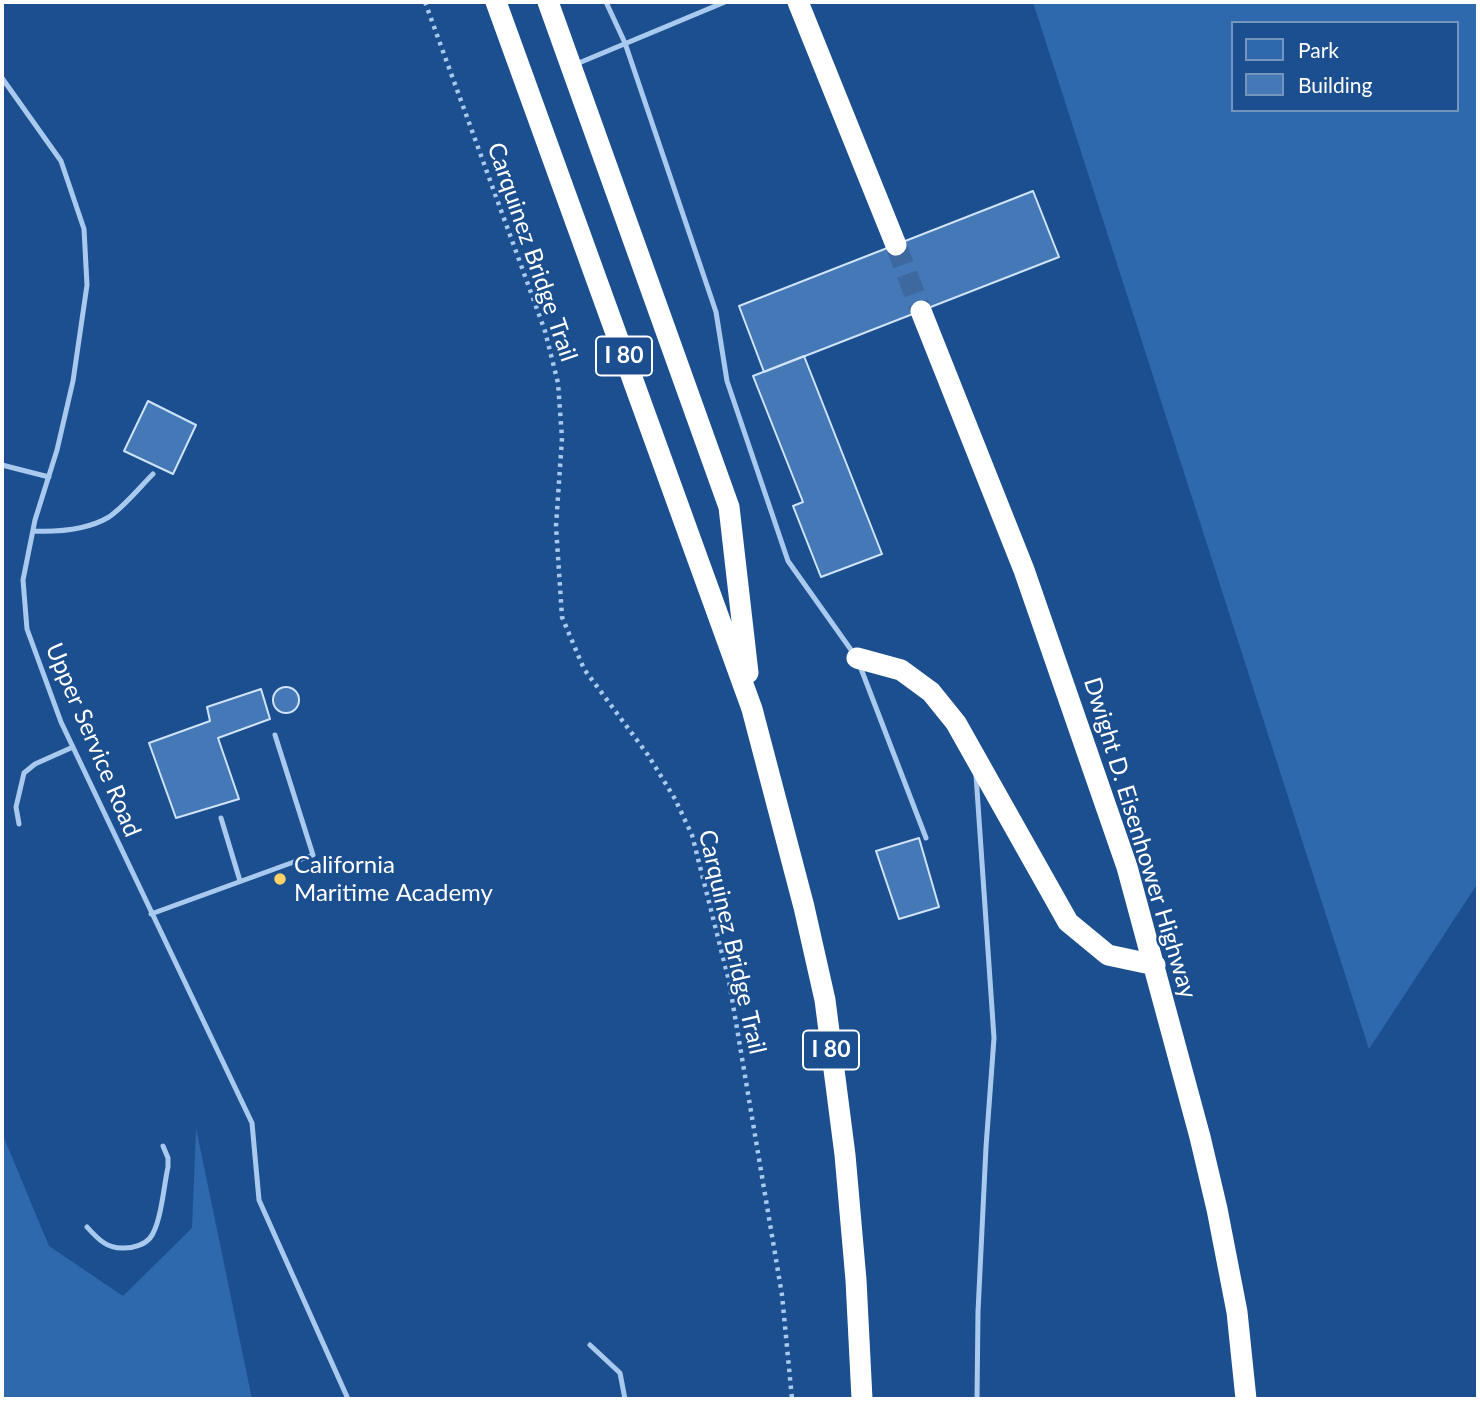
<!DOCTYPE html>
<style>
body{margin:0}
#map{position:relative;width:1480px;height:1401px;overflow:hidden;background:#1b4f8f;font-family:Lato,sans-serif}
canvas{display:block}
.frame{position:absolute;inset:0;border:4px solid #fff;pointer-events:none}
.legend{position:absolute;left:1231px;top:21px;width:228px;height:91px;box-sizing:border-box;background:#1b4f8f;border:2px solid #7695bc;margin:0;padding:9px 12px;list-style:none;font-size:21px;color:#fff}
.legend li{display:flex;align-items:center;gap:14px;height:35px}
.legend b{width:35px;border:2px solid #7695bc}
</style>
<div id="map">
<canvas width="1480" height="1401"></canvas>
<div class="frame"></div>
<ul class="legend">
<li><b style="height:19px;background:#2e69ad"></b>Park</li>
<li><b style="height:19px;background:#4478b7"></b>Building</li>
</ul>
</div>
<script>
const g = document.querySelector('canvas').getContext('2d');
g.lineJoin = 'round';
function fill(path, color) { g.fillStyle = color; g.fill(path, 'evenodd'); }
function trace(path, color, width, dash) { g.strokeStyle = color; g.lineWidth = width; g.lineCap = dash ? 'butt' : 'round'; g.setLineDash(dash || []); g.stroke(path); }
function write(font, color, halo, rows, align = 'center') {
  g.font = font + ' Lato,sans-serif'; g.lineWidth = 5; g.setLineDash([]); g.textBaseline = 'middle'; g.strokeStyle = halo; g.fillStyle = color; for (const [text, x, y, turn = 0] of rows) {
    g.save(); g.translate(x, y); g.rotate((+turn || 0) * Math.PI / 180); g.textAlign = isNaN(turn) ? turn : align; if (halo) g.strokeText(text, 0, 0); g.fillText(text, 0, 0); g.restore();
  }
}
const green = new Path2D(`
 M1033,2H1478V883L1369,1049ZM1233,23H1457V110H1233Z
 M196,1128L252,1399H2V1133L49,1246L123,1296L192,1228Z`);
const building = new Path2D(`
 M1033,191L1059,257L764,372L739,306Z
 M804,356L882,554L821,577L793,506L803,502L753,376Z
 M148,401L196,425L173,474L124,451Z
 M273 700a13 13 0 1 1 26 0a13 13 0 1 1-26 0Z
 M261,689L270,719L218,738L239,799L176,818L149,743L210,721L207,707Z
 M919,838L939,907L899,919L876,851Z`);
const highwayTunnel = new Path2D(`
 M896,245L921,311`);
const path = new Path2D(`
 M425,2L545,331L558,383L562,438L556,526L562,617L584,669L648,755L675,799L692,835L729,981L782,1295L792,1399`);
const lane = new Path2D(`
 M606,2L625,43L716,312L727,381L788,561L854,654
 M574,65L725,2
 M2,78L61,161L84,229L87,285L73,381L57,450L35,520L23,580L27,629L61,722L252,1123L259,1200L348,1399
 M2,465L49,477
 M33,531C57,532 87,530 109,517C125,506 139,488 153,474
 M860,666L926,838
 M976,775L994,1038L986,1147L978,1312L977,1399
 M221,818L240,881
 M19,824L16,807L24,773L35,764L73,747
 M151,914L313,855L275,735
 M87,1227C98,1239 107,1249 124,1248C133,1248 144,1245 150,1238C161,1225 164,1184 168,1167V1158L163,1146
 M590,1345L620,1373L625,1399`);
const highway = new Path2D(`
 M496,2L752,709L804,907L825,1000L845,1155L856,1280L862,1399
 M548,2L729,507L748,673
 M798,2L896,245
 M921,311L1024,570L1127,867L1200,1137L1217,1209L1237,1312L1246,1399
 M857,658L901,670L931,692L956,723L1068,922L1108,955L1155,965`);
const markers = [
 [280,879,7,"#ffd166"]
];
const shields = [
 [624,356,56],
 [831,1050,56]
];
const shieldNames = [
 ["I 80",624,356],
 ["I 80",831,1050]
];
const streetNames = [
 ["Carquinez Bridge Trail",532,252,71],
 ["Upper Service Road",93,740,67],
 ["Dwight D. Eisenhower Highway",1140,838,73],
 ["Carquinez Bridge Trail",732,942,77]
];
const poiNames = [
 ["California",294,865],
 ["Maritime Academy",294,893]
];
fill(green, '#2e69ad');
fill(building, '#4478b7');
trace(building, '#cfe3fa', 2);
trace(highwayTunnel, '#3d69a0', 21, [21, 10]);
trace(path, '#a9c9ee', 4.5, [3.5, 5]);
trace(lane, '#a9c9ee', 5);
trace(highway, '#fff', 21);
for (const [x, y, r, color] of markers) { const dot = new Path2D(); dot.arc(x, y, r, 0, 2 * Math.PI); g.fillStyle = color; g.fill(dot); trace(dot, '#1b4f8f', 2.5); }
for (const [x, y, w] of shields) { const box = new Path2D(); box.roundRect(x - w / 2, y - 19.5, w, 39, 5); g.fillStyle = '#1b4f8f'; g.fill(box); trace(box, '#fff', 2); }
write('bold 23px', '#fff', null, shieldNames);
write('24px', '#fff', '#1b4f8f', streetNames);
write('24px', '#fff', '#1b4f8f', poiNames, 'left');
</script>
